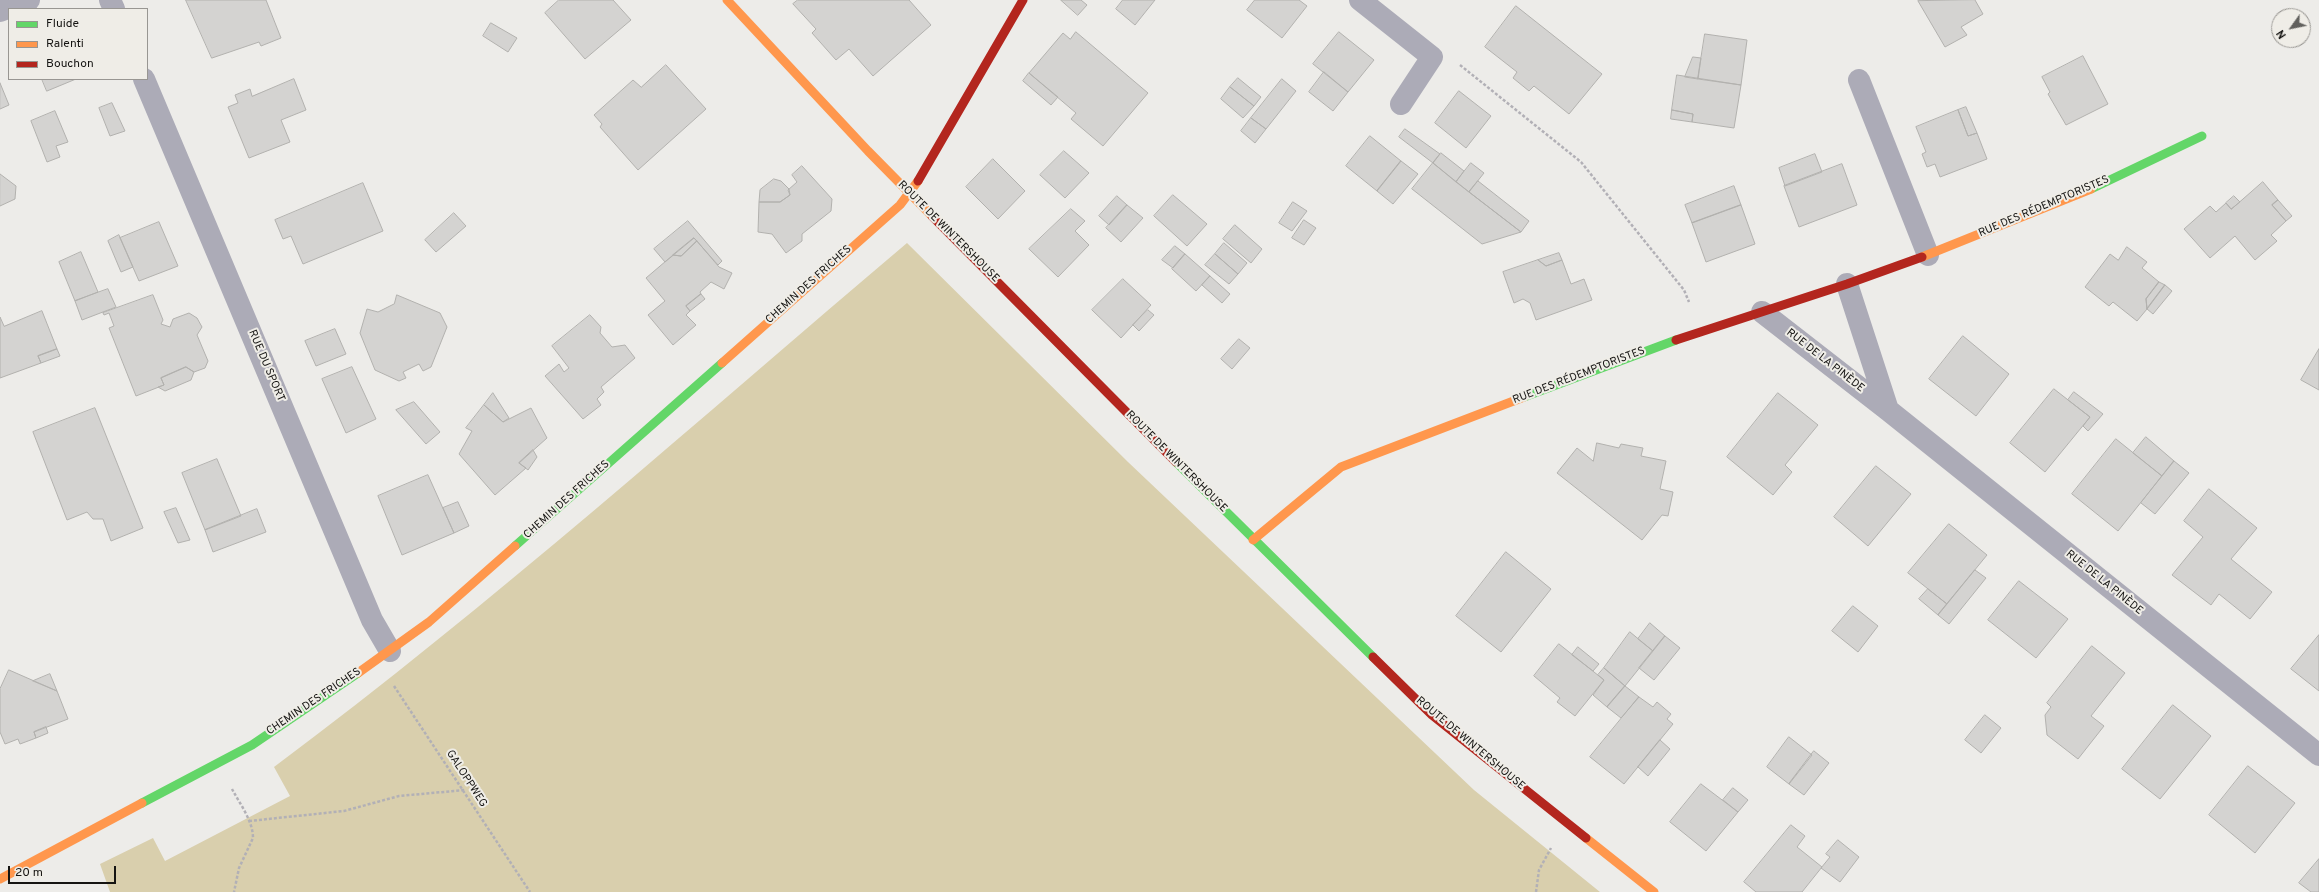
<!DOCTYPE html>
<meta charset="utf-8">
<style>
body{margin:0}
#map{position:relative;width:2319px;height:892px;overflow:hidden;background:#edece9;font-family:Overpass,sans-serif}
canvas{display:block}
.legend{position:absolute;left:8px;top:8px;width:140px;height:72px;box-sizing:border-box;background:#efede7;border:1px solid #989692;margin:0;padding:5px 7px;list-style:none;font-size:12px;color:#151412}
.legend li{display:flex;align-items:center;gap:8px;height:20px}
.legend b{width:20px;border:1px solid #989692}
.north{position:absolute;left:2271px;top:8px;width:40px;height:40px;box-sizing:border-box;background:#efede7;border:1px solid #989692;border-radius:50%;rotate:237deg;font-size:11px;font-weight:700;line-height:16px;text-align:center;color:#151412}
.north::after{content:'';display:block;margin:auto;width:14px;height:18px;background:#61605d;clip-path:polygon(50% 0,100% 100%,50% 72%,0 100%)}
.scale{position:absolute;left:8px;top:866px;width:108px;height:18px;box-sizing:border-box;border:2px solid #151412;border-top:0;padding-left:5px;font-size:12px;line-height:14px;white-space:nowrap;color:#151412;-webkit-text-stroke:3px #efede7;paint-order:stroke}
</style>
<div id="map">
<canvas width="2319" height="892"></canvas>
<ul class="legend">
<li><b style="height:5px;background:#63d668"></b>Fluide</li>
<li><b style="height:5px;background:#ff974d"></b>Ralenti</li>
<li><b style="height:5px;background:#b3261e"></b>Bouchon</li>
</ul>
<div class="north">N</div>
<div class="scale">20 m</div>
</div>
<script>
const g = document.querySelector('canvas').getContext('2d');
g.lineJoin = 'round';
function fill(path, color) { g.fillStyle = color; g.fill(path, 'evenodd'); }
function trace(path, color, width, dash) { g.strokeStyle = color; g.lineWidth = width; g.lineCap = dash ? 'butt' : 'round'; g.setLineDash(dash || []); g.stroke(path); }
function write(font, color, halo, rows, align = 'center') {
  g.font = font + ' Overpass,sans-serif'; g.lineWidth = 4; g.setLineDash([]); g.textBaseline = 'middle'; g.strokeStyle = halo; g.fillStyle = color; for (const [text, x, y, turn = 0] of rows) {
    g.save(); g.translate(x, y); g.rotate((+turn || 0) * Math.PI / 180); g.textAlign = isNaN(turn) ? turn : align; if (halo) g.strokeText(text, 0, 0); g.fillText(text, 0, 0); g.restore();
  }
}
const forest = new Path2D(`
 M907,243L1128,462L1474,790L1600,892H110L100,864L153,838L165,861L290,796L274,767C494,603 698,420 907,243Z`);
const building = new Path2D(`
 M186,0H266L281,38L261,46L259,42L212,58Z
 M559,0H613L631,20L585,59L545,13Z
 M798,0H909L931,25L873,76L849,49L836,60L812,33L816,29L793,4Z
 M1061,0H1081L1087,5L1078,15Z
 M1123,0H1155L1135,25L1116,9Z
 M1255,0H1299L1307,6L1282,38L1247,10Z
 M1975,0L1983,14L1961,27L1967,35L1945,47L1918,1Z
 M1516,6L1602,74L1569,114L1534,86L1529,91L1513,78L1517,72L1485,47Z
 M491,23L517,38L508,52L483,36Z
 M1076,32L1148,93L1103,146L1071,119L1076,113L1029,73L1063,33L1070,39Z
 M1339,32L1374,60L1348,92L1313,64Z
 M1705,34L1747,40L1741,85L1698,79Z
 M2083,56L2108,104L2066,125L2048,94L2050,92L2042,77Z
 M1693,57L1701,58L1698,79L1685,77Z
 M666,65L706,109L638,170L600,127L602,124L594,115L633,80L641,87Z
 M1324,72L1348,92L1333,111L1309,92Z
 M1029,73L1058,97L1051,105L1023,81Z
 M1677,75L1741,85L1734,128L1692,122L1693,114L1672,110Z
 M1238,78L1261,97L1254,106L1230,87Z
 M42,79H76L47,91Z
 M294,79L306,110L281,120L290,142L249,158L228,107L238,103L235,95L250,89L252,96Z
 M1282,79L1296,91L1266,129L1251,118Z
 M0,83L9,105L0,109Z
 M1230,87L1254,106L1243,118L1221,99Z
 M1459,91L1491,116L1466,148L1435,123Z
 M112,103L125,131L110,136L99,108Z
 M1966,107L1977,133L1968,136L1958,110Z
 M1672,110L1693,114L1692,122L1671,119Z
 M1958,110L1968,136L1977,133L1987,159L1940,177L1935,164L1927,167L1922,154L1926,152L1916,127Z
 M55,111L68,142L56,146L60,157L47,162L31,121Z
 M1251,118L1266,129L1255,143L1241,131Z
 M1405,129L1440,154L1433,163L1399,137Z
 M1370,136L1401,161L1377,191L1346,166Z
 M1064,151L1089,173L1065,198L1040,175Z
 M1441,153L1464,171L1456,182L1433,163Z
 M1815,154L1822,172L1785,186L1779,168Z
 M993,159L1025,191L998,219L966,187Z
 M1401,161L1418,174L1393,204L1377,191Z
 M1433,163L1469,192L1521,232L1482,244L1412,189Z
 M1471,163L1484,173L1469,192L1456,182Z
 M1842,164L1857,205L1799,227L1784,186Z
 M802,166L832,199L831,211L802,234V241L786,253L772,234L758,232L759,202H780L790,195L788,190L797,182L792,175Z
 M0,174L16,186L15,199L0,206Z
 M774,179L781,181L789,189L790,195L780,202H759L760,190Z
 M1478,181L1529,221L1521,232L1469,192Z
 M2263,182L2278,200L2272,205L2286,221L2271,235L2277,241L2255,260L2235,236L2210,258L2184,229L2210,206L2216,212L2226,203L2231,209Z
 M363,183L383,231L303,264L291,236L283,239L275,220Z
 M1734,186L1741,205L1692,223L1685,205Z
 M1173,195L1207,224L1187,246L1154,216Z
 M1117,196L1127,205L1109,225L1099,216Z
 M2234,196L2240,202L2231,209L2226,203Z
 M2278,200L2292,216L2286,221L2272,205Z
 M1293,202L1307,211L1292,231L1279,223Z
 M1127,205L1143,218L1121,242L1106,228Z
 M1741,205L1755,244L1706,262L1692,223Z
 M1071,209L1085,221L1075,231L1089,245L1058,277L1029,249Z
 M454,213L466,226L436,252L425,240Z
 M1304,220L1316,228L1304,245L1292,238Z
 M688,221L722,261L718,265L694,238L665,262L654,249Z
 M159,222L178,266L139,281L120,238Z
 M1235,225L1262,249L1251,263L1223,239Z
 M119,235L133,267L121,272L108,241Z
 M694,238L697,241L681,256L673,255Z
 M697,241L719,267L732,273L724,289L711,282L700,292L701,294L686,306L690,311L686,315L696,325L673,345L648,315L665,301L646,278L673,255L681,256Z
 M1224,243L1247,263L1238,274L1215,254Z
 M1175,246L1185,254L1173,268L1162,260Z
 M2127,247L2147,262L2142,268L2159,282L2146,299L2147,309L2137,321L2113,302L2109,306L2085,287L2110,254L2118,260Z
 M81,252L98,292L75,301L59,262Z
 M1559,253L1562,260L1546,266L1538,260Z
 M1185,254L1210,276L1196,291L1172,269Z
 M1215,254L1238,274L1229,284L1205,265Z
 M1538,260L1546,266L1562,260L1571,284L1584,279L1592,300L1536,320L1530,303L1523,299L1514,303L1503,272Z
 M1210,276L1230,294L1222,303L1202,285Z
 M1123,279L1151,305L1121,338L1092,310Z
 M2159,282L2165,285L2147,309L2146,299Z
 M2165,285L2172,291L2153,314L2147,309Z
 M108,289L116,307L82,320L75,301Z
 M701,294L705,299L690,311L686,306Z
 M153,295L163,320L161,324L170,327L173,319L189,313L197,318L202,327L197,335L208,361L205,368L194,372L186,367L161,378L164,385L136,396L109,328L114,326L109,313L104,315L103,313Z
 M397,295L440,313L447,327L431,367L423,371L419,364L403,372L406,378L399,381L375,370L360,333L367,309L378,312L394,304Z
 M1148,310L1154,315L1139,331L1133,325Z
 M42,311L57,349L38,356L41,363L0,378V317L4,326Z
 M590,315L601,327L600,333L612,347L625,345L635,358L601,387L604,392L597,399L601,405L583,419L545,376L559,364L564,372L569,368L552,346Z
 M335,329L346,354L316,366L305,341Z
 M1963,336L2009,374L1976,416L1929,379Z
 M1239,339L1250,348L1232,369L1221,359Z
 M57,349L60,356L41,363L38,356Z
 M2319,349V390L2301,380Z
 M186,367L194,372L191,380L165,391L158,387L164,385L161,378Z
 M352,367L376,419L346,433L322,379Z
 M2054,389L2090,417L2045,472L2010,443Z
 M2074,392L2103,414L2088,431L2083,426L2090,417L2068,400Z
 M493,393L509,418L503,422L484,405Z
 M1778,393L1818,425L1785,465L1792,472L1773,495L1727,457Z
 M414,402L440,432L426,444L396,410Z
 M484,405L503,422L531,408L547,438L519,463L526,468L495,495L459,454L472,431L466,428Z
 M95,408L143,528L111,541L103,519H93L87,512L67,520L33,432Z
 M2146,437L2174,461L2162,476L2133,453Z
 M2116,439L2162,476L2118,531L2072,494Z
 M1597,443L1619,448L1621,444L1643,448L1641,456L1666,461L1660,489L1673,492L1668,516L1662,515L1642,540L1557,473L1577,448L1593,461Z
 M533,450L537,457L528,470L519,463Z
 M217,459L241,516L205,530L182,473Z
 M2174,461L2189,473L2155,514L2141,503Z
 M1876,466L1911,494L1868,546L1834,517Z
 M428,475L454,533L402,555L378,496Z
 M2209,489L2257,528L2231,559L2272,592L2250,619L2219,594L2211,605L2172,575L2203,537L2184,521Z
 M458,502L469,526L454,533L443,508Z
 M176,508L190,540L178,543L164,512Z
 M257,509L266,532L213,552L205,530Z
 M1949,524L1987,555L1947,604L1908,573Z
 M1506,552L1551,589L1501,652L1456,616Z
 M1975,570L1986,578L1949,624L1938,615Z
 M2019,581L2068,619L2036,658L1988,620Z
 M1928,589L1947,604L1938,615L1919,599Z
 M1853,606L1878,626L1858,652L1832,631Z
 M1650,623L1665,636L1653,651L1638,639Z
 M1630,632L1653,651L1625,686L1604,668Z
 M2319,635V691L2291,669Z
 M1665,636L1680,648L1654,680L1639,668Z
 M1559,644L1604,680L1575,716L1557,702L1560,698L1534,676Z
 M2092,646L2125,673L2091,716L2104,726L2078,759L2047,735L2045,715L2051,707L2047,703Z
 M1578,647L1599,664L1593,671L1572,655Z
 M1604,668L1625,686L1607,707L1593,695L1604,680L1598,675Z
 M9,670L57,691L68,719L34,732L36,738L20,744L18,739L5,744L0,732V689Z
 M50,674L57,691L33,681Z
 M1625,686L1639,697L1621,718L1607,707Z
 M1639,697L1653,707L1657,702L1671,714L1667,719L1673,724L1624,784L1590,757Z
 M2173,705L2211,736L2160,799L2122,769Z
 M1985,715L2001,728L1981,753L1965,740Z
 M46,727L48,733L36,738L34,732Z
 M1789,737L1812,755L1789,784L1767,767Z
 M1660,740L1670,749L1648,776L1638,767Z
 M1814,751L1829,763L1804,795L1789,784Z
 M2248,766L2295,803L2255,853L2209,815Z
 M1701,784L1738,812L1706,851L1670,822Z
 M1733,788L1748,800L1738,812L1723,800Z
 M1791,825L1805,836L1797,847L1822,867L1802,892H1756L1744,882Z
 M1838,840L1859,857L1840,882L1821,868L1830,857L1826,854Z
 M2319,859V892H2311L2299,883Z`);
const path = new Path2D(`
 M1460,65L1581,162L1684,290L1689,302
 M394,686L530,892
 M232,789C240,804 253,821 253,838L239,868L234,892
 M249,821L344,811L399,796L465,790
 M1536,892L1539,870L1551,848`);
const street = new Path2D(`
 M110,0L114,9
 M1360,0L1432,57L1401,104
 M0,11L29,0
 M144,79L372,620L390,651
 M1859,80L1928,255
 M1847,284L1888,410
 M1762,312L1888,410L2319,755`);
const fast = new Path2D(`
 M2091,189L2202,136
 M1524,397L1676,340
 M1176,462L1373,657
 M515,546L722,363
 M142,803L252,745L358,673`);
const slow = new Path2D(`
 M727,0L868,151L932,216
 M1922,257L2091,189
 M722,363L900,205L918,181
 M1253,540L1341,467L1524,397
 M358,673L429,622L515,546
 M1586,838L1654,892
 M0,879L142,803`);
const jam = new Path2D(`
 M918,181L1023,0
 M932,216L1176,462
 M1676,340L1847,284L1922,257
 M1373,657L1432,715L1586,838`);
const streetNames = [
 ["RUE DES RÉDEMPTORISTES",2044,207,-23],
 ["ROUTE DE WINTERSHOUSE",948,232,45],
 ["CHEMIN DES FRICHES",809,285,-42],
 ["RUE DE LA PINÈDE",1825,361,38],
 ["RUE DU SPORT",266,366,67],
 ["RUE DES RÉDEMPTORISTES",1579,376,-21],
 ["ROUTE DE WINTERSHOUSE",1176,462,45],
 ["CHEMIN DES FRICHES",567,500,-42],
 ["RUE DE LA PINÈDE",2104,583,39],
 ["CHEMIN DES FRICHES",314,702,-34],
 ["ROUTE DE WINTERSHOUSE",1470,744,40],
 ["GALOPPWEG",466,779,57]
];
fill(forest, '#d9cfad');
fill(building, '#d4d3d1');
trace(building, '#b2b1ae', 1);
trace(path, '#b2b0b6', 2.5, [3, 2]);
trace(street, '#acabb7', 22);
trace(fast, '#63d668', 9);
trace(slow, '#ff974d', 9);
trace(jam, '#b3261e', 9);
write('11px', '#151412', '#efede7', streetNames);
</script>
